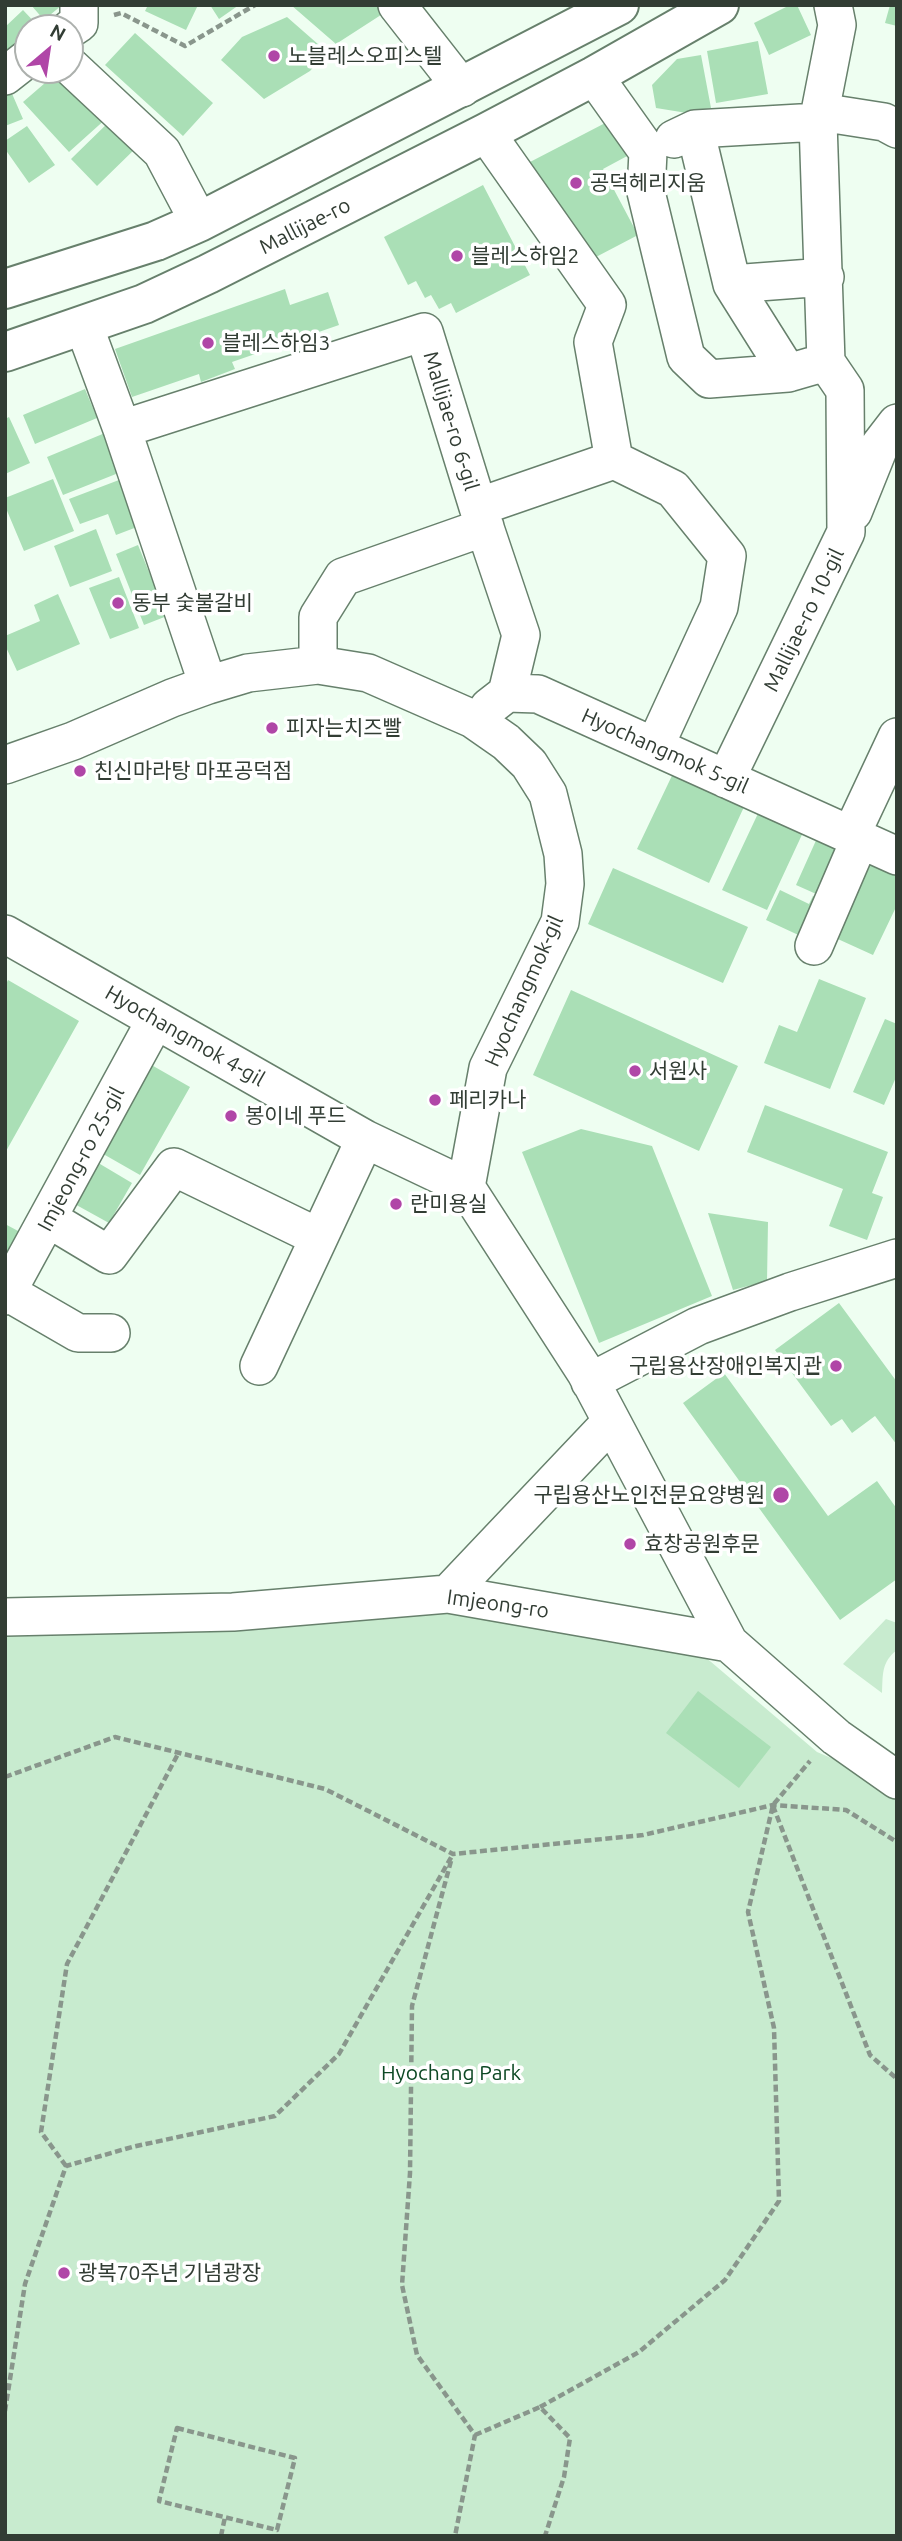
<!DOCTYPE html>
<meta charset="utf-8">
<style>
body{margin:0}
#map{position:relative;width:902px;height:2541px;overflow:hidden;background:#eefef1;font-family:Ubuntu,sans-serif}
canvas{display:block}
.frame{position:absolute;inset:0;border:7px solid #323d34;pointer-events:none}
.north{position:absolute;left:14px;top:14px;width:70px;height:70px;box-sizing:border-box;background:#fff;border:2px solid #adb1ae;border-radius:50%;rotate:29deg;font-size:19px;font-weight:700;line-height:28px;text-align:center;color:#323d34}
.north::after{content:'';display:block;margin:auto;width:24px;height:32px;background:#b046a7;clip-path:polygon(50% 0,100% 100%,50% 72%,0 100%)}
</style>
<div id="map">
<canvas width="902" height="2541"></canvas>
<div class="frame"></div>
<div class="north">N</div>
</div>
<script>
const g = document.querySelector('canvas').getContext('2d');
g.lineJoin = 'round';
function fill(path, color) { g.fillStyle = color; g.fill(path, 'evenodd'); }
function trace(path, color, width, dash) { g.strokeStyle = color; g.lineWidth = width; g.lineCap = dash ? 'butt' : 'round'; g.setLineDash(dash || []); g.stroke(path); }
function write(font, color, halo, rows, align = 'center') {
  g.font = font + ' Ubuntu,"Noto Sans KR",sans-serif'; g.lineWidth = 7; g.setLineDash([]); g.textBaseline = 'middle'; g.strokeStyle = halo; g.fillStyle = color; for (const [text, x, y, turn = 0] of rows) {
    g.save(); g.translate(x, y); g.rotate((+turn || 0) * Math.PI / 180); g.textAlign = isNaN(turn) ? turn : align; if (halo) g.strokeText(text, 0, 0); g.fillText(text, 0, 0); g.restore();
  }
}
const green = new Path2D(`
 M445,1611L697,1650L817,1752L897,1786V2536H5V1635L237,1631Z
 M886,1619L897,1623V1650C881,1662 883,1675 882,1693L843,1664Z`);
const building = new Path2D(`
 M31,5H62L44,20Z
 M148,5H198L186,30L145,11Z
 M210,5H239L219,19Z
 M291,5H377L384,13L336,44Z
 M790,5H797L811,35L769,55L754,23Z
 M890,5H897V26L885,23Z
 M23,10L40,28H28V45L5,67V27Z
 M287,17L327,52L310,71L264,99L221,60L242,37Z
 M135,33L213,103L183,136L105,65Z
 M758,41L768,94L716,103L707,51Z
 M701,55L711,108L687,113L656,108L652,85L677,59Z
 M60,70L108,117L69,152L23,102Z
 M10,89L23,119L5,126V91Z
 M113,118L139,145L97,186L71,159Z
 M611,120L629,155L603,169L638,235L596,257L549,197L530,162Z
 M27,126L55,165L29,183L5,149V141Z
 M483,185L530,275L456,313L451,303L439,309L431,295L425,298L416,281L408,285L384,237Z
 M285,289L290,305L328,292L339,325L232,362L235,369L201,382L199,374L132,397L115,349Z
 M85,389L97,418L35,444L23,415Z
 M9,417L30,463L5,474V419Z
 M105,433L121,472L63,495L47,457Z
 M53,479L74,531L24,551L5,506V498Z
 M119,480L137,527L116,535L108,514L80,524L69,499Z
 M96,529L112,571L70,587L54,546Z
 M138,545L167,616L144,625L116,554Z
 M119,577L139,628L110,639L89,588Z
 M58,594L80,644L17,671L5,645V636L40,621L34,605Z
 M678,763L749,796L709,883L637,849Z
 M762,805L806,826L767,910L722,890Z
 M818,836L846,848L823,897L796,885Z
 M870,849L897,862V905L873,955L829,935Z
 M613,868L748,927L723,983L588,924Z
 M780,890L809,904L813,896L825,902L807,939L766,920Z
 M819,979L866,998L830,1089L764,1063L779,1025L797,1032Z
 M8,980L79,1021L5,1153V986Z
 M571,990L738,1066L699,1151L533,1075Z
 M885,1019L897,1024V1075L884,1105L853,1092Z
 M148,1063L190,1087L140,1175L98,1151Z
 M765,1105L888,1152L872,1193L883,1197L867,1240L829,1226L843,1189L747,1152Z
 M581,1129L652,1146L712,1296L599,1343L522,1152Z
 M95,1161L132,1183L109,1223L71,1202Z
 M708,1213L768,1222L767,1281L733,1290Z
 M5,1224L20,1232L5,1257Z
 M839,1303L897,1382V1445L875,1416L852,1433L842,1419L831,1426L775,1350Z
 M724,1373L828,1516L877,1481L897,1509V1579L840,1620L683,1403Z
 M698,1691L771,1747L739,1788L666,1733Z`);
const path = new Path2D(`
 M114,15L121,13L185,46L255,5
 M5,1777L115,1737L325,1789L453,1854L643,1835L773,1805L846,1810L897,1842
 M773,1806L870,2055L897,2079
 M451,1861L412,2006L410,2173L402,2285L417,2355L475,2435L455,2536
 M66,2166L41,2132L67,1964L179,1752
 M540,2407L639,2352L725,2280L779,2201L774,2028L748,1912L773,1805L810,1761
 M5,2411L25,2284L66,2166L132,2147L275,2116L339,2054L453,1854
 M177,2428L295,2458L277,2530L159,2501Z
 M475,2435L540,2407L570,2438L564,2477L545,2536
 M221,2536L225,2517`);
const minor = new Path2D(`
 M397,5L462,88
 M70,29L79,23V5
 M70,66L162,152L199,222
 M5,76L28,58
 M594,76L648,152L646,192L686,357L709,379L788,373L826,362
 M820,112L884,122L897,129
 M695,129L732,284L788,373
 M486,133L607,305L593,342L614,460L673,489L727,556L719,607L655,746
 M674,139L695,129L818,122
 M732,284L825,277
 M84,326L122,429L208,685
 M122,429L424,332L478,507L521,635L507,693
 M478,507L614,460
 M853,512L880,445L897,423
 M318,665V617L343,577L485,527
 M489,707L507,693L538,694L897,856
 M5,765L73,741L172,698L208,685L248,673L318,665L368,673L473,719L506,742L529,764L548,794L563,854L565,884L560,922L488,1068L466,1187L586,1373L729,1643
 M726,779L846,532L845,390L826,362L818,122L837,25L833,5
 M851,835L897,737
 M5,934L365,1139L466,1187
 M814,946L860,839
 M49,1219L109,1255L174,1167L318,1237
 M7,1292L78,1333H111
 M5,1296L155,1021
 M259,1366L365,1139
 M590,1382L698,1326L790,1292L897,1258
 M448,1594L611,1422
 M5,1617L233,1612L448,1594L729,1643L836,1737L897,1780`);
const major = new Path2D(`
 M5,289L156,241L199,222L619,5
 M5,352L144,304L208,274L486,133L594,76L719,5`);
const markers = [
 [274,56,7,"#b046a7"],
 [576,183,7,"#b046a7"],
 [457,256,7,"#b046a7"],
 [208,343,7,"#b046a7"],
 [118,603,7,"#b046a7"],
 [272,728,7,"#b046a7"],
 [80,771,7,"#b046a7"],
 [635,1071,7,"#b046a7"],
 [435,1100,7,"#b046a7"],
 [231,1116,7,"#b046a7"],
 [396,1204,7,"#b046a7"],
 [836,1366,7,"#b046a7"],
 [781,1495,9,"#b046a7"],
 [630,1544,7,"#b046a7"],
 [64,2273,7,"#b046a7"]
];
const poiNames = [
 ["노블레스오피스텔",288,56],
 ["공덕헤리지움",590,183],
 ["블레스하임2",471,256],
 ["블레스하임3",222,343],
 ["동부 숯불갈비",132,603],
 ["피자는치즈빨",286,728],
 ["친신마라탕 마포공덕점",94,771],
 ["서원사",649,1071],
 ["페리카나",449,1100],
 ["봉이네 푸드",245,1116],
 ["란미용실",410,1204],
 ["구립용산장애인복지관",822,1366,"right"],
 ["구립용산노인전문요양병원",765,1495,"right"],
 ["효창공원후문",644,1544],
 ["광복70주년 기념광장",78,2273]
];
const streetNames = [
 ["Mallijae-ro",305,226,-27],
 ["Mallijae-ro 6-gil",451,421,73],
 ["Mallijae-ro 10-gil",804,620,-64],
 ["Hyochangmok 5-gil",665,751,24],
 ["Hyochangmok-gil",524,991,-66],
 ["Hyochangmok 4-gil",185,1036,30],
 ["Imjeong-ro 25-gil",81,1159,-62],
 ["Imjeong-ro",498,1604,8]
];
const parkNames = [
 ["Hyochang Park",451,2073]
];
fill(green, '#c8ebcf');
fill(building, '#aadfb6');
trace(minor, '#67806c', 40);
trace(major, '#67806c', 42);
trace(path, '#89968c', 4.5, [7, 3.5]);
trace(minor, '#fff', 37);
trace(major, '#fff', 38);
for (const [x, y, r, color] of markers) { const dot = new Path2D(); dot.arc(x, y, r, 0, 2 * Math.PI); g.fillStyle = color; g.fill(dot); trace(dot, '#fff', 2.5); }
write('21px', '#323d34', '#fff', poiNames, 'left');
write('21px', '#323d34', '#fff', streetNames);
write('21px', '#0d4924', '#fff', parkNames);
</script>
